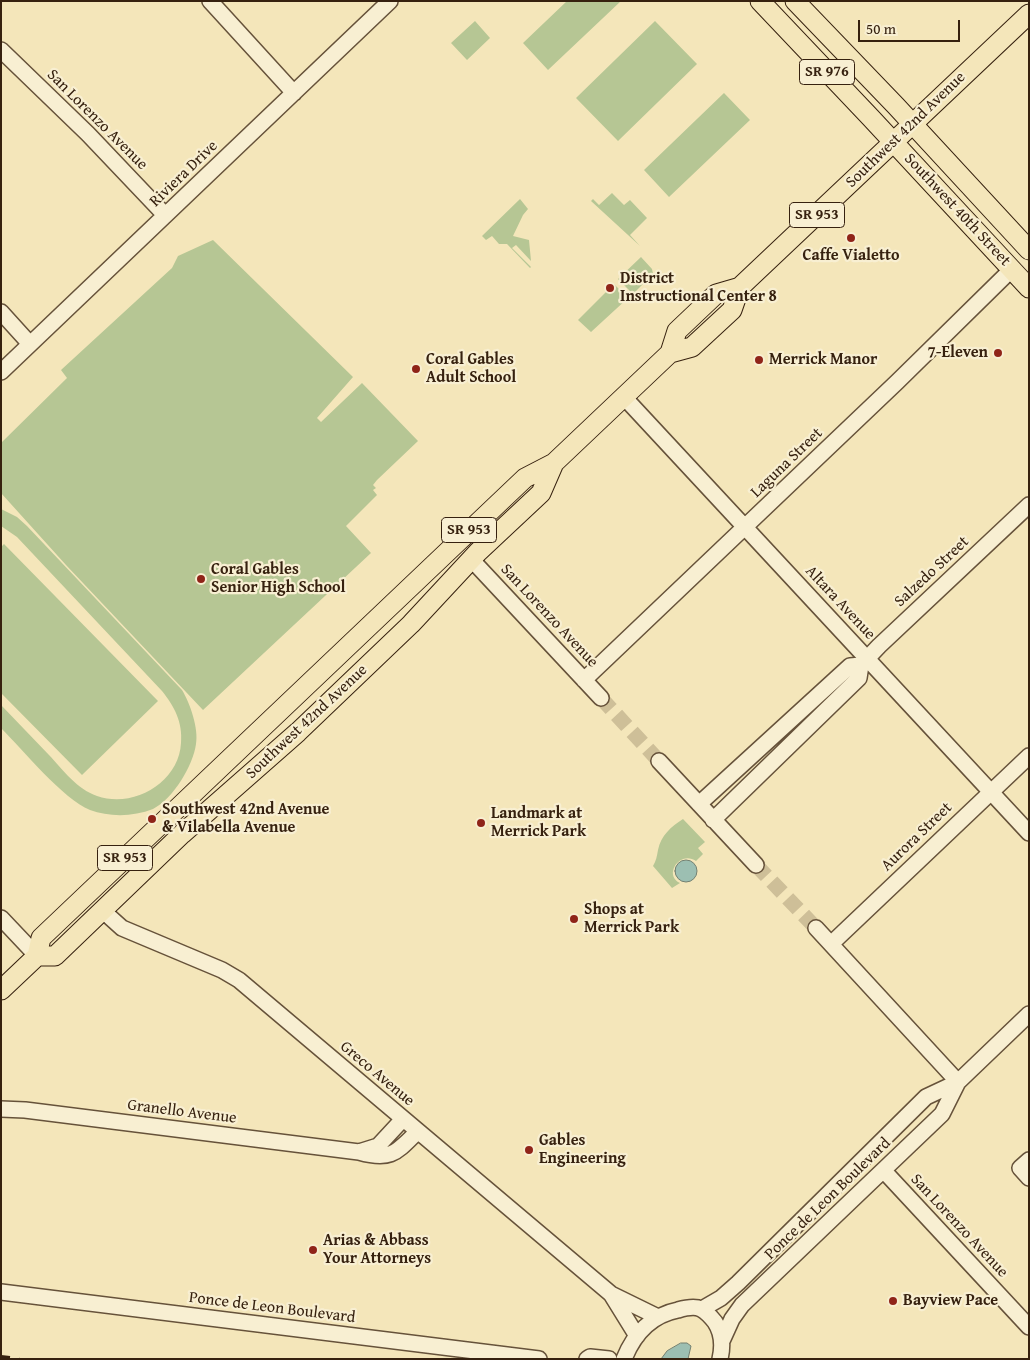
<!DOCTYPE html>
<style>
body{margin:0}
#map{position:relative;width:1030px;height:1360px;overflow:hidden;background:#f4e6ba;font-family:"Gentium Book Plus",serif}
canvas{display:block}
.frame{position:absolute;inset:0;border:2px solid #36210f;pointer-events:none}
.scale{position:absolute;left:858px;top:20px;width:102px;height:22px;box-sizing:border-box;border:2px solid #36210f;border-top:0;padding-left:6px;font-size:15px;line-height:18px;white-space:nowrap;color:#36210f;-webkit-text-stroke:4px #f8efd2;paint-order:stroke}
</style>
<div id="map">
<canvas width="1030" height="1360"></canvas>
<div class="frame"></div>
<div class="scale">50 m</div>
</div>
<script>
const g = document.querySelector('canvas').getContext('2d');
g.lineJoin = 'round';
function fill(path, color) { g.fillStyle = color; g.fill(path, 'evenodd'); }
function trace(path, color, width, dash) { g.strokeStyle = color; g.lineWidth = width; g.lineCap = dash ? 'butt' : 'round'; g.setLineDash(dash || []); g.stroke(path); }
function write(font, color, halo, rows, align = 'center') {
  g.font = font + ' "Gentium Book Plus",serif'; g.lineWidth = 4.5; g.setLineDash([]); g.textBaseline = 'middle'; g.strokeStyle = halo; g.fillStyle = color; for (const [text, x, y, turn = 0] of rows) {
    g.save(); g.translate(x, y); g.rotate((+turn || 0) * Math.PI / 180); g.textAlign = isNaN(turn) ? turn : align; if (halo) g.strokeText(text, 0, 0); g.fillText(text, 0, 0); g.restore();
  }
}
const green = new Path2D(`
 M567,1H621L548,70L523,43Z
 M475,21L490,38L467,60L451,43Z
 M655,21L697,64L618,141L576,98Z
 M724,93L750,120L669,197L644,170Z
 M612,193L624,205L630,200L647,218L630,235L640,246L591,201L593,199L599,205Z
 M520,199L528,209L523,215L513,236L529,240L531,261L516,245L512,248L531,267L530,268L507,244H499L492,236L486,240L482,236Z
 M213,240L353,377L317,418L321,422L362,383L418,441L377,480L373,485L376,488L373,490L377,495L346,526L371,553L203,710L66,565L1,493V443L67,378L61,370L172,268L178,256Z
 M641,257L652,269L653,274L633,294L618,279Z
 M614,284L628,298L591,332L578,320Z
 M1,509L17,517L27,526L182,690C190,703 199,729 196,744C193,766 173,799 153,809C133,817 109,817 90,810C63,799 23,750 1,728V705C17,722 33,738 49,755C63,770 77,789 97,796C134,809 179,782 181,743C183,722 174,706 162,691L17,537L1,526Z
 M4,544L158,701L82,775L1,693V547Z
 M683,819L705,842L698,848L703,854L696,861C680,850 663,875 680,883L672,888L653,866C656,861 657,856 658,850C661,835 671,827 683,819Z`);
const water = new Path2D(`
 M675 871a11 11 0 1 1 22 0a11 11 0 1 1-22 0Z
 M681,1343H687L691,1346L688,1359H661L667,1351Z`);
const minorTunnel = new Path2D(`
 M601,698L659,761
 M756,865L816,928`);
const minor = new Path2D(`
 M210,1L294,93
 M1,50L88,134L165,215
 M1,312L30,344
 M1,372L390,1
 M624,397L1029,833
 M471,559L601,698
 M584,680L897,382L1012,269
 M659,761L756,865
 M699,804L850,666L861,665
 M713,820L859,678L861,665L879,646L1029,505
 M102,910L122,928L222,970L239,980L611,1294L658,1317
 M1,918L37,956
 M816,928L958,1082
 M831,944L1029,756
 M1,1109L25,1110L359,1152C391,1161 396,1153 418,1131
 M359,1152L378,1146L403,1119
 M1029,1160L1020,1168L1029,1178
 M884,1171L1029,1327
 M1,1292L539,1359
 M611,1294L637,1336
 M702,1309L721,1298L738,1283L926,1097L958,1082
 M722,1341L732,1319L742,1305L942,1114L958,1082L1029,1014
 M587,1359L590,1357L609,1359
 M624,1359C634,1334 652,1315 678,1310C685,1308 695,1306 701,1309C707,1312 711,1317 715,1322C723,1334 723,1346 720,1359`);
const major = new Path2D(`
 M760,1L871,118L1029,288
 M795,1L896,106L1029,250
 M670,353L677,331L716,294L740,287
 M37,956H55L182,834L298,732L411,624L478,552L541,493L554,463
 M1,990L37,956L41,938L525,478L554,463L670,353L692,347L732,310L740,287L1029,14`);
const rail = new Path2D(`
 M1,1357L19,1359`);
const markers = [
 [851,238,5,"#8f2418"],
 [610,288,5,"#8f2418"],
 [998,353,5,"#8f2418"],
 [759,360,5,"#8f2418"],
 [416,369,5,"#8f2418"],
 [201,579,5,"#8f2418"],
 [152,819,5,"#8f2418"],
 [481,823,5,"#8f2418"],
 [574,919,5,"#8f2418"],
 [529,1150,5,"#8f2418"],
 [313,1250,5,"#8f2418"],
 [893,1301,5,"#8f2418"]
];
const shields = [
 [827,72,55],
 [817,215,55],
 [469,530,55],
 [125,858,55]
];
const shieldNames = [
 ["SR 976",827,72],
 ["SR 953",817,215],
 ["SR 953",469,530],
 ["SR 953",125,858]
];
const streetNames = [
 ["San Lorenzo Avenue",97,120,45],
 ["Southwest 42nd Avenue",906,130,-44],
 ["Riviera Drive",184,174,-44],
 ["Southwest 40th Street",957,210,47],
 ["Laguna Street",787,463,-44],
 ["Salzedo Street",932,572,-43],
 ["Altara Avenue",840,603,47],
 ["San Lorenzo Avenue",549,616,47],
 ["Southwest 42nd Avenue",307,722,-43],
 ["Aurora Street",917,837,-44],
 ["Greco Avenue",377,1074,40],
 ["Granello Avenue",182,1112,7],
 ["Ponce de Leon Boulevard",828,1199,-44],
 ["San Lorenzo Avenue",959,1226,47],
 ["Ponce de Leon Boulevard",272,1308,7]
];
const poiNames = [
 ["Caffe Vialetto",851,256,"center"],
 ["District",620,279],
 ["Instructional Center 8",620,297],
 ["7-Eleven",988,353,"right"],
 ["Coral Gables",426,360],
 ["Adult School",426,378],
 ["Merrick Manor",769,360],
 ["Coral Gables",211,570],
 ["Senior High School",211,588],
 ["Southwest 42nd Avenue",162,810],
 ["& Vilabella Avenue",162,828],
 ["Landmark at",491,814],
 ["Merrick Park",491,832],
 ["Shops at",584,910],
 ["Merrick Park",584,928],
 ["Gables",539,1141],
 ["Engineering",539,1159],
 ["Arias & Abbass",323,1241],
 ["Your Attorneys",323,1259],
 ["Bayview Pace",903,1301]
];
fill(green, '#b6c694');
fill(water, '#9cbfb2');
trace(water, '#738071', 1);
trace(minorTunnel, '#cebf98', 15, [15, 8]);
trace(minor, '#66523a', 18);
trace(major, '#36210f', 21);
trace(minor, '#f8efd2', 15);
trace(major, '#f4e6ba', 19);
trace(rail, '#36210f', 4, [9, 9]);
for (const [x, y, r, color] of markers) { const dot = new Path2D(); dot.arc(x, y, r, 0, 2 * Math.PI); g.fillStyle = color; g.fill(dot); trace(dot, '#f8efd2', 2); }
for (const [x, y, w] of shields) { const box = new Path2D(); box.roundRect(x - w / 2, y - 12.5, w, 25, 4); g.fillStyle = '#f8efd2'; g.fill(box); trace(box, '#36210f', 1); }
write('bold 15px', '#36210f', null, shieldNames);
write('16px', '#36210f', '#f8efd2', streetNames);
write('bold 16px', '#36210f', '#f8efd2', poiNames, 'left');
</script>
